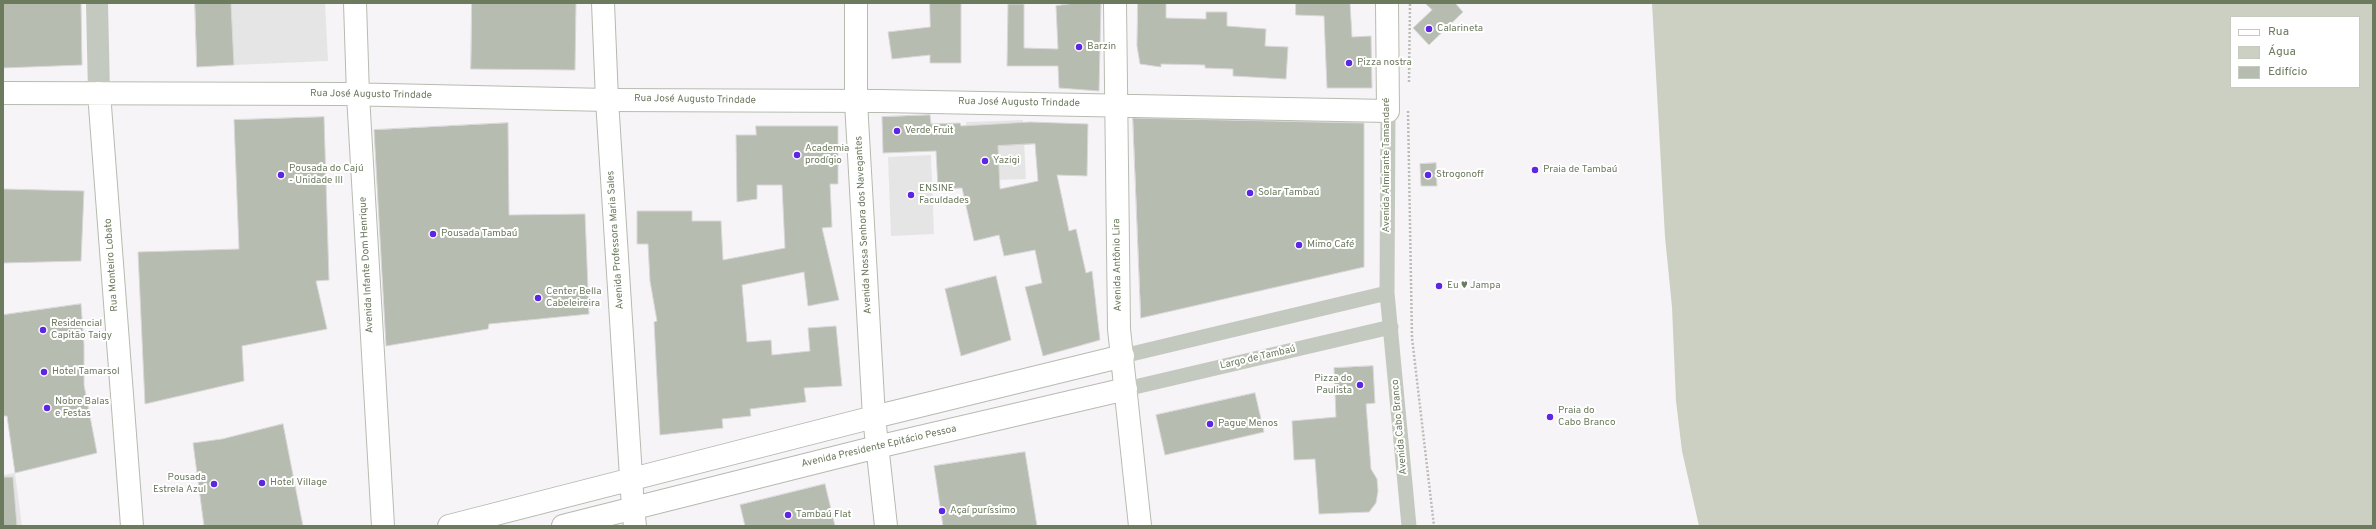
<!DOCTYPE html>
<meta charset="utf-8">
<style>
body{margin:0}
#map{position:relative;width:2376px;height:529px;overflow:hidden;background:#f7f4f7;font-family:Overpass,sans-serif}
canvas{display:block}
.frame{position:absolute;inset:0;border:4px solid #6c7a5e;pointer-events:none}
.legend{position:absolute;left:2230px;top:16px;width:130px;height:72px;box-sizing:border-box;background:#fff;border:1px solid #c4cabf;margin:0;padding:5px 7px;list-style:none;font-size:12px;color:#6c7a5e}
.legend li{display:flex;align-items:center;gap:8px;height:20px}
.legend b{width:20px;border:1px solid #c4cabf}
</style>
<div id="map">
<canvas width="2376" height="529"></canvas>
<div class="frame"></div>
<ul class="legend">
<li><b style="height:5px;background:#fff"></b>Rua</li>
<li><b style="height:11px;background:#cbd0c2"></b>Água</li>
<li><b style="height:11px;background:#b7bcb0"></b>Edifício</li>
</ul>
</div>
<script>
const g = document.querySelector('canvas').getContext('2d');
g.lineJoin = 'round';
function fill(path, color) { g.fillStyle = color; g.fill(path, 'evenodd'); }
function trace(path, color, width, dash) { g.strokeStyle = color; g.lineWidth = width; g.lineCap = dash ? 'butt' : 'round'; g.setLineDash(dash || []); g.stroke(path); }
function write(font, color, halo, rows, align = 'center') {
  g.font = font + ' Overpass,sans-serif'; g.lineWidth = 4; g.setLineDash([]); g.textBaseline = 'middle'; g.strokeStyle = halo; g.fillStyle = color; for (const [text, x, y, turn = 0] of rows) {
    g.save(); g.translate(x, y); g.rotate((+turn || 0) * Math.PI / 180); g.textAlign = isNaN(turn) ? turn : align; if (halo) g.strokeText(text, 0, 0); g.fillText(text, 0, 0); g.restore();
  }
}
const built = new Path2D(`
 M231,3H325L328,61L234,65Z
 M1023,120L1026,179L969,181L966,122Z
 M931,155L934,234L891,236L888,157Z
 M15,473L22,526H3V475Z`);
const water = new Path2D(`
 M1652,3H2373V526H1699L1682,451L1676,401L1672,307L1665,237ZM2231,17H2359V87H2231Z`);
const building = new Path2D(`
 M3,3H81L82,65L3,68Z
 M195,3H231L234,65L197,67Z
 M472,3H576L575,70L471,69Z
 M930,3H961V63H930V55L892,59L888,32L930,27Z
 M1075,3H1101L1099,91L1059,88L1058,66H1007L1008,4H1024V48L1058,49L1056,6Z
 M1138,3H1166V18L1206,19V12H1227V26L1266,29L1265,46L1288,47L1286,79L1233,76V69L1205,68V65L1161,64V67L1140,64L1137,46Z
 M1296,3H1350L1352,37L1371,36L1372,88H1327L1324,16L1296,15Z
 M1425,3H1455L1463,12L1429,45L1413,28L1432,10Z
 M930,115L931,124L960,123L961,126L1030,122L1088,124L1087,176L1057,175L1069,231L1076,229L1086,273L1092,271L1100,340L1043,356L1025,287L1042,283L1035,250L1004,256L999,235L974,241L962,188L938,189L936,151L883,153L882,117ZM1035,144L1038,181L1000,189L998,146Z
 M324,117L329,280L316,281L327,329L242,346L244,381L145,404L138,252L239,249L234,120Z
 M1133,118L1364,123V267L1141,318Z
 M508,123L509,215L585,214L589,314L489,324L488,329L386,346L374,130Z
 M756,126H838V184H830L832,227L822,228L839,300L808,306L804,272L742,285L747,342L771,340L772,355L810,351L808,328L836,326L842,386L804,388L806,402L750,409L751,416L722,419L723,428L660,435L654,322L657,321L650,281L648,244H637V211H692V221H721L723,260L785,248L782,185H757V199L737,202L736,135H756Z
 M1436,163L1437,186H1421L1420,164Z
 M3,189L84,191L81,261L3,263Z
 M996,276L1011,340L961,356L945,289Z
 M81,304L84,345V385L97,453L15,473L7,416H3V315Z
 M1373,366L1375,403L1366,404L1371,469L1377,479L1378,491L1376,503L1369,512L1319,514L1315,459L1294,460L1292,421L1336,417L1334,368Z
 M1255,393L1264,432L1165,455L1156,415Z
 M283,424L303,526H204L193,443L222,439Z
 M1025,452L1037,526H943L934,466Z
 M3,477H13L17,526H3Z
 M825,484L835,526H745L740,505Z`);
const path = new Path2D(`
 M1409,82L1410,3
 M1408,111L1412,338L1434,526`);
const pedestrian = new Path2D(`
 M1388,111L1387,293L1409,526
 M1123,356L1387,293
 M1126,389L1391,327`);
const tertiary = new Path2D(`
 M97,3L99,93`);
const secondary = new Path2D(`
 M355,3L358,95L383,526
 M1115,3L1119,329L1140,526
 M3,93L342,94L607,100L881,101L1388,111L1387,3
 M99,93L132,526
 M874,417L1123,356
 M877,447L1126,389
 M633,508L635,526`);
const primary = new Path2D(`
 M603,3L607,100L633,508
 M856,3V102L874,417L886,526
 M449,526L874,417
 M563,526L877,447`);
const markers = [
 [1429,29,4,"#5d26e5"],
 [1079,47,4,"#5d26e5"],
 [1349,63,4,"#5d26e5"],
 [897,131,4,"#5d26e5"],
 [797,155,4,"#5d26e5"],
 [985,161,4,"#5d26e5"],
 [1535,170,4,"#5d26e5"],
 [281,175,4,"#5d26e5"],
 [1428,175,4,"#5d26e5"],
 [1250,193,4,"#5d26e5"],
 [911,195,4,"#5d26e5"],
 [433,234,4,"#5d26e5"],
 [1299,245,4,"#5d26e5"],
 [1439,286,4,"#5d26e5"],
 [538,298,4,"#5d26e5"],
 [43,330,4,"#5d26e5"],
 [44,372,4,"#5d26e5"],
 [1360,385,4,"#5d26e5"],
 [47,408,4,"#5d26e5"],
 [1550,417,4,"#5d26e5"],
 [1210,424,4,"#5d26e5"],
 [262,483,4,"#5d26e5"],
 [214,484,4,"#5d26e5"],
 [942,511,4,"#5d26e5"],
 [788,515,4,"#5d26e5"]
];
const poiNames = [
 ["Calarineta",1437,29],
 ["Barzin",1087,47],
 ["Pizza nostra",1357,63],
 ["Verde Fruit",905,131],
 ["Academia",805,149],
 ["prodígio",805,161],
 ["Yazigi",993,161],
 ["Pousada do Cajú",289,169],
 ["- Unidade III",289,181],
 ["Praia de Tambaú",1543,170],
 ["Strogonoff",1436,175],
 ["ENSINE",919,189],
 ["Faculdades",919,201],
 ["Solar Tambaú",1258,193],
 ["Pousada Tambaú",441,234],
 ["Mimo Café",1307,245],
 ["Eu ♥ Jampa",1447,286],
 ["Center Bella",546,292],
 ["Cabeleireira",546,304],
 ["Residencial",51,324],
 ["Capitão Taigy",51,336],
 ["Hotel Tamarsol",52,372],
 ["Pizza do",1352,379,"right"],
 ["Paulista",1352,391,"right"],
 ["Nobre Balas",55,402],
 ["e Festas",55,414],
 ["Praia do",1558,411],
 ["Cabo Branco",1558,423],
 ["Pague Menos",1218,424],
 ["Pousada",206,478,"right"],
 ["Estrela Azul",206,490,"right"],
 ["Hotel Village",270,483],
 ["Açaí puríssimo",950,511],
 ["Tambaú Flat",796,515]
];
const streetNames = [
 ["Rua José Augusto Trindade",371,95,1],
 ["Rua José Augusto Trindade",695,100,1],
 ["Rua José Augusto Trindade",1019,103,1],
 ["Avenida Almirante Tamandaré",1387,165,-90],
 ["Avenida Nossa Senhora dos Navegantes",864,225,-93],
 ["Avenida Professora Maria Sales",616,240,-94],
 ["Rua Monteiro Lobato",112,265,-94],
 ["Avenida Infante Dom Henrique",367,265,-93],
 ["Avenida Antônio Lira",1118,265,-91],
 ["Largo de Tambaú",1258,358,-13],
 ["Avenida Cabo Branco",1400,427,-95],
 ["Avenida Presidente Epitácio Pessoa",879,447,-13]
];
fill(built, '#e6e5e5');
fill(water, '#cbd0c2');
fill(building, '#b7bcb0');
trace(building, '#d9d7d9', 1);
trace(secondary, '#b6bcb0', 24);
trace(primary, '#b5baaf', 24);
trace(path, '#babdb6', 2.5, [2, 2]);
trace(pedestrian, '#c4c9c0', 15);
trace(tertiary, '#c4c9c0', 22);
trace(secondary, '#fff', 22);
trace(primary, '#fff', 22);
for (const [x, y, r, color] of markers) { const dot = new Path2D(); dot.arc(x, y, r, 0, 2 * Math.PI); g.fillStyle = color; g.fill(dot); trace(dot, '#fff', 1.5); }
write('10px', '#6c7a5e', '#fff', poiNames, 'left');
write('10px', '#6c7a5e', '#fff', streetNames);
</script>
